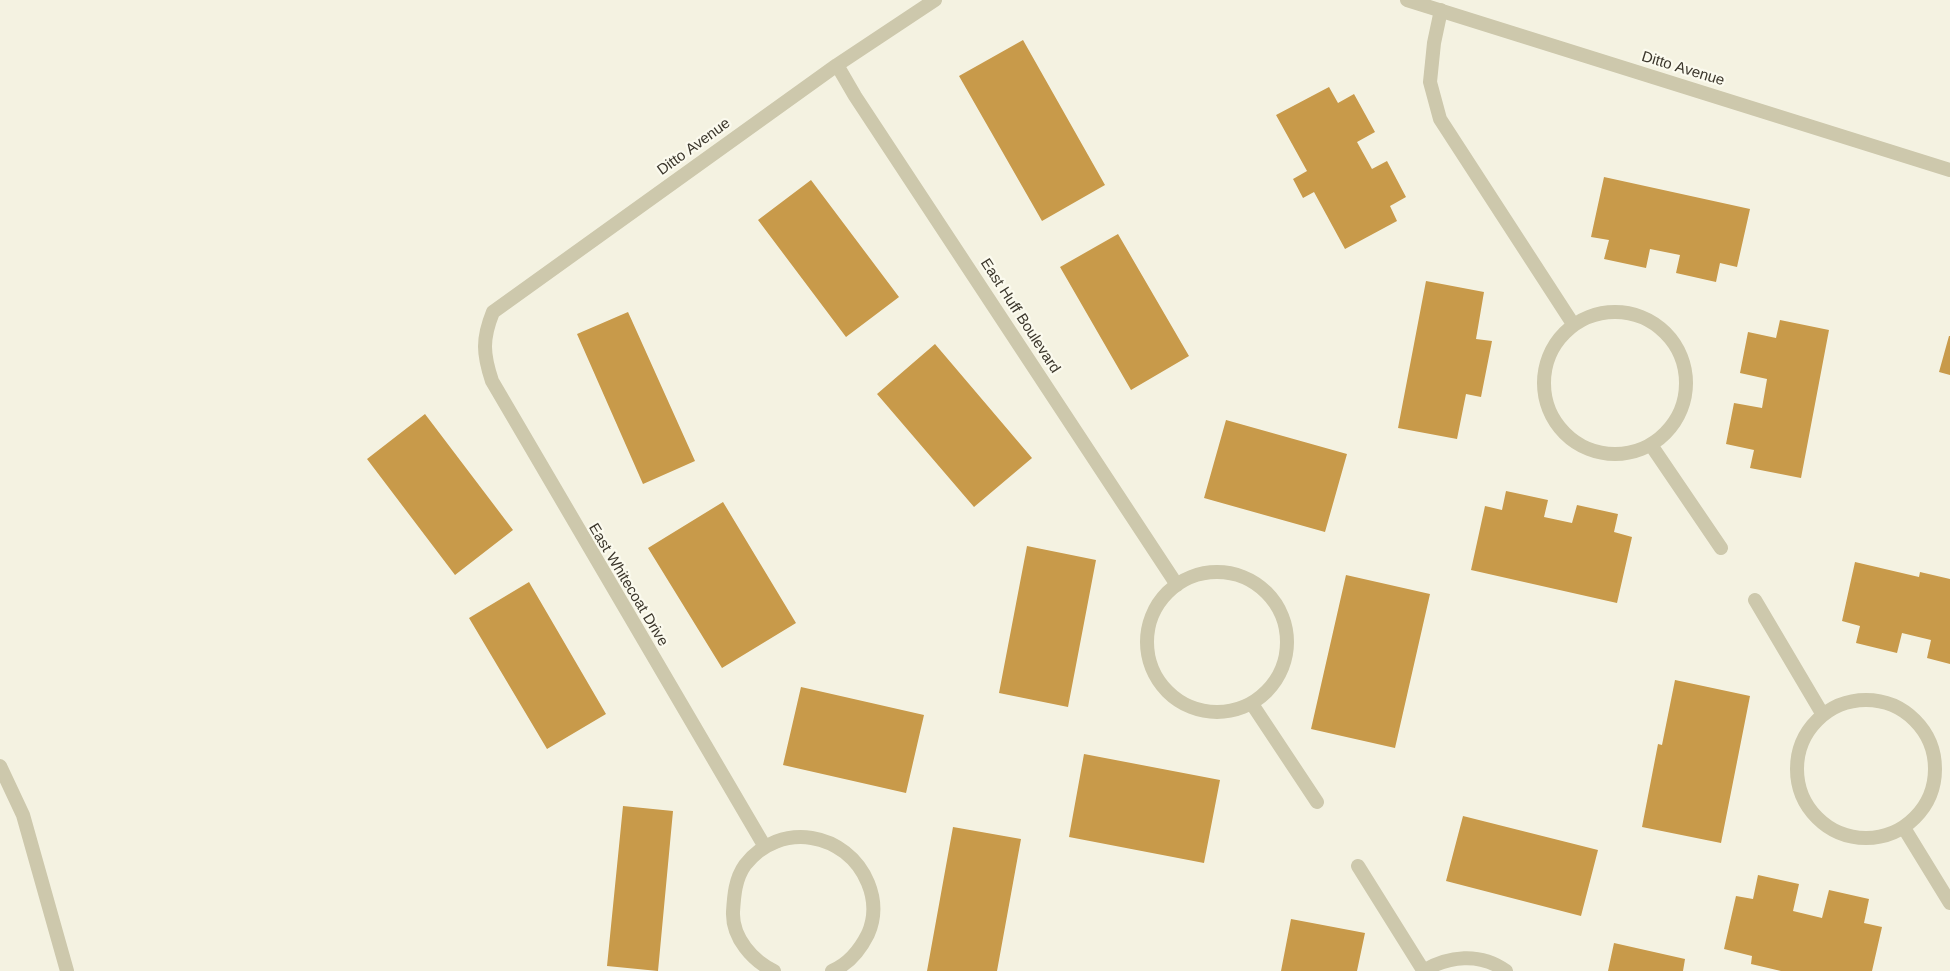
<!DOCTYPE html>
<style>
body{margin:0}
canvas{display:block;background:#f4f2e1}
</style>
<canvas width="1950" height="971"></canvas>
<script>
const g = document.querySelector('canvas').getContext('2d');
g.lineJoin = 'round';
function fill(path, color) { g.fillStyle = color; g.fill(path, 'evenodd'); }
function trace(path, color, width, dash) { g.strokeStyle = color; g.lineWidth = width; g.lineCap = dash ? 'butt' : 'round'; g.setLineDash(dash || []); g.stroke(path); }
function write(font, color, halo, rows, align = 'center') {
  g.font = font + ' Helvetica,sans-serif'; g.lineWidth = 4.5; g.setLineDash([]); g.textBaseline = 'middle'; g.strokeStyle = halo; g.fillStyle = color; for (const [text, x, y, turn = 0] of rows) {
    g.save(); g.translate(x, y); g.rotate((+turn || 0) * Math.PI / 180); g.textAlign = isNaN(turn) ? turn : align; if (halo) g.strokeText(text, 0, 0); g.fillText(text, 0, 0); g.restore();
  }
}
const building = new Path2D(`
 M1023,40L1105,185L1042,221L959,76Z
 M1329,87L1338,103L1354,94L1375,132L1357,142L1372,169L1387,161L1406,197L1390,206L1397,221L1345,249L1314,192L1303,198L1293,179L1307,171L1276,115Z
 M1604,177L1750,209L1737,267L1720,263L1716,282L1676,273L1680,255L1650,249L1646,268L1604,259L1609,240L1591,237Z
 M811,180L899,297L846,337L758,220Z
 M1118,234L1189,356L1131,390L1060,267Z
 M1426,281L1484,292L1476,339L1492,341L1481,397L1466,394L1457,439L1398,428Z
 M628,312L695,461L643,484L577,334Z
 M1780,320L1829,330L1801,478L1750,468L1754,450L1726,444L1734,403L1762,408L1767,379L1740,373L1748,332L1776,338Z
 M1949,336H1950V375L1939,372Z
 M935,344L1032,458L974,507L877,394Z
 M425,414L513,530L455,575L367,459Z
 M1226,420L1347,454L1325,532L1204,498Z
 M1506,491L1548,500L1544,517L1572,523L1577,505L1618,514L1614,532L1632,537L1617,603L1471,570L1485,506L1502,510Z
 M723,502L796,623L722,668L648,548Z
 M1027,546L1096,560L1068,707L999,693Z
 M1855,562L1919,577L1920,572L1950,579V664L1927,658L1931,640L1902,633L1897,653L1856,643L1860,626L1842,621Z
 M1346,575L1430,594L1395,748L1311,729Z
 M529,582L606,714L547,749L469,618Z
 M1675,680L1750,696L1721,843L1642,827L1658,744L1662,745Z
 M801,687L924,715L906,793L783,765Z
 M1084,754L1220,780L1204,863L1069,837Z
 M623,806L673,811L658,971L607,966Z
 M1463,816L1598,850L1581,916L1446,881Z
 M953,827L1021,839L997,971H927Z
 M1758,875L1799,884L1793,911L1822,918L1829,890L1869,899L1864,923L1882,927L1872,971H1781L1751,964L1752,956L1724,949L1736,896L1753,899Z
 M1291,919L1365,933L1357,971H1281Z
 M1614,943L1685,959L1683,971H1608Z`);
const service = new Path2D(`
 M0,766L23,815L67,971`);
const minor = new Path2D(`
 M1407,0L1950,170
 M1441,10L1434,43L1430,82L1440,119L1573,324
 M837,65L855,96L1177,585
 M1544 383a71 71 0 1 1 142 0a71 71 0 1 1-142 0Z
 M1651,445L1721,548
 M1147 642a70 70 0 1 1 140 0a70 70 0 1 1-140 0Z
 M1755,600L1823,715
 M1797 769a69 69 0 1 1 138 0a69 69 0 1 1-138 0Z
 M1252,704L1317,802
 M1904,828L1950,903
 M765,847L492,381C483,354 482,339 493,312L837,65L935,0
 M1358,866L1423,970
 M774,971C753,961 732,938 733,912C734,896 735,879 745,865C780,820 847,832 868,883C875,900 875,918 868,934C860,950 849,964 832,971
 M1423,971C1448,956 1480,952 1506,971`);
const streetNames = [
 ["Ditto Avenue",1683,69,17],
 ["Ditto Avenue",694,147,-36],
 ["East Huff Boulevard",1020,316,57],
 ["East Whitecoat Drive",628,585,59]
];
fill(building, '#c89a4a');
trace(service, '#cdc8ac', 14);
trace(minor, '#cdc8ac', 14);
write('15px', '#3b362b', '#fbfaee', streetNames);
</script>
